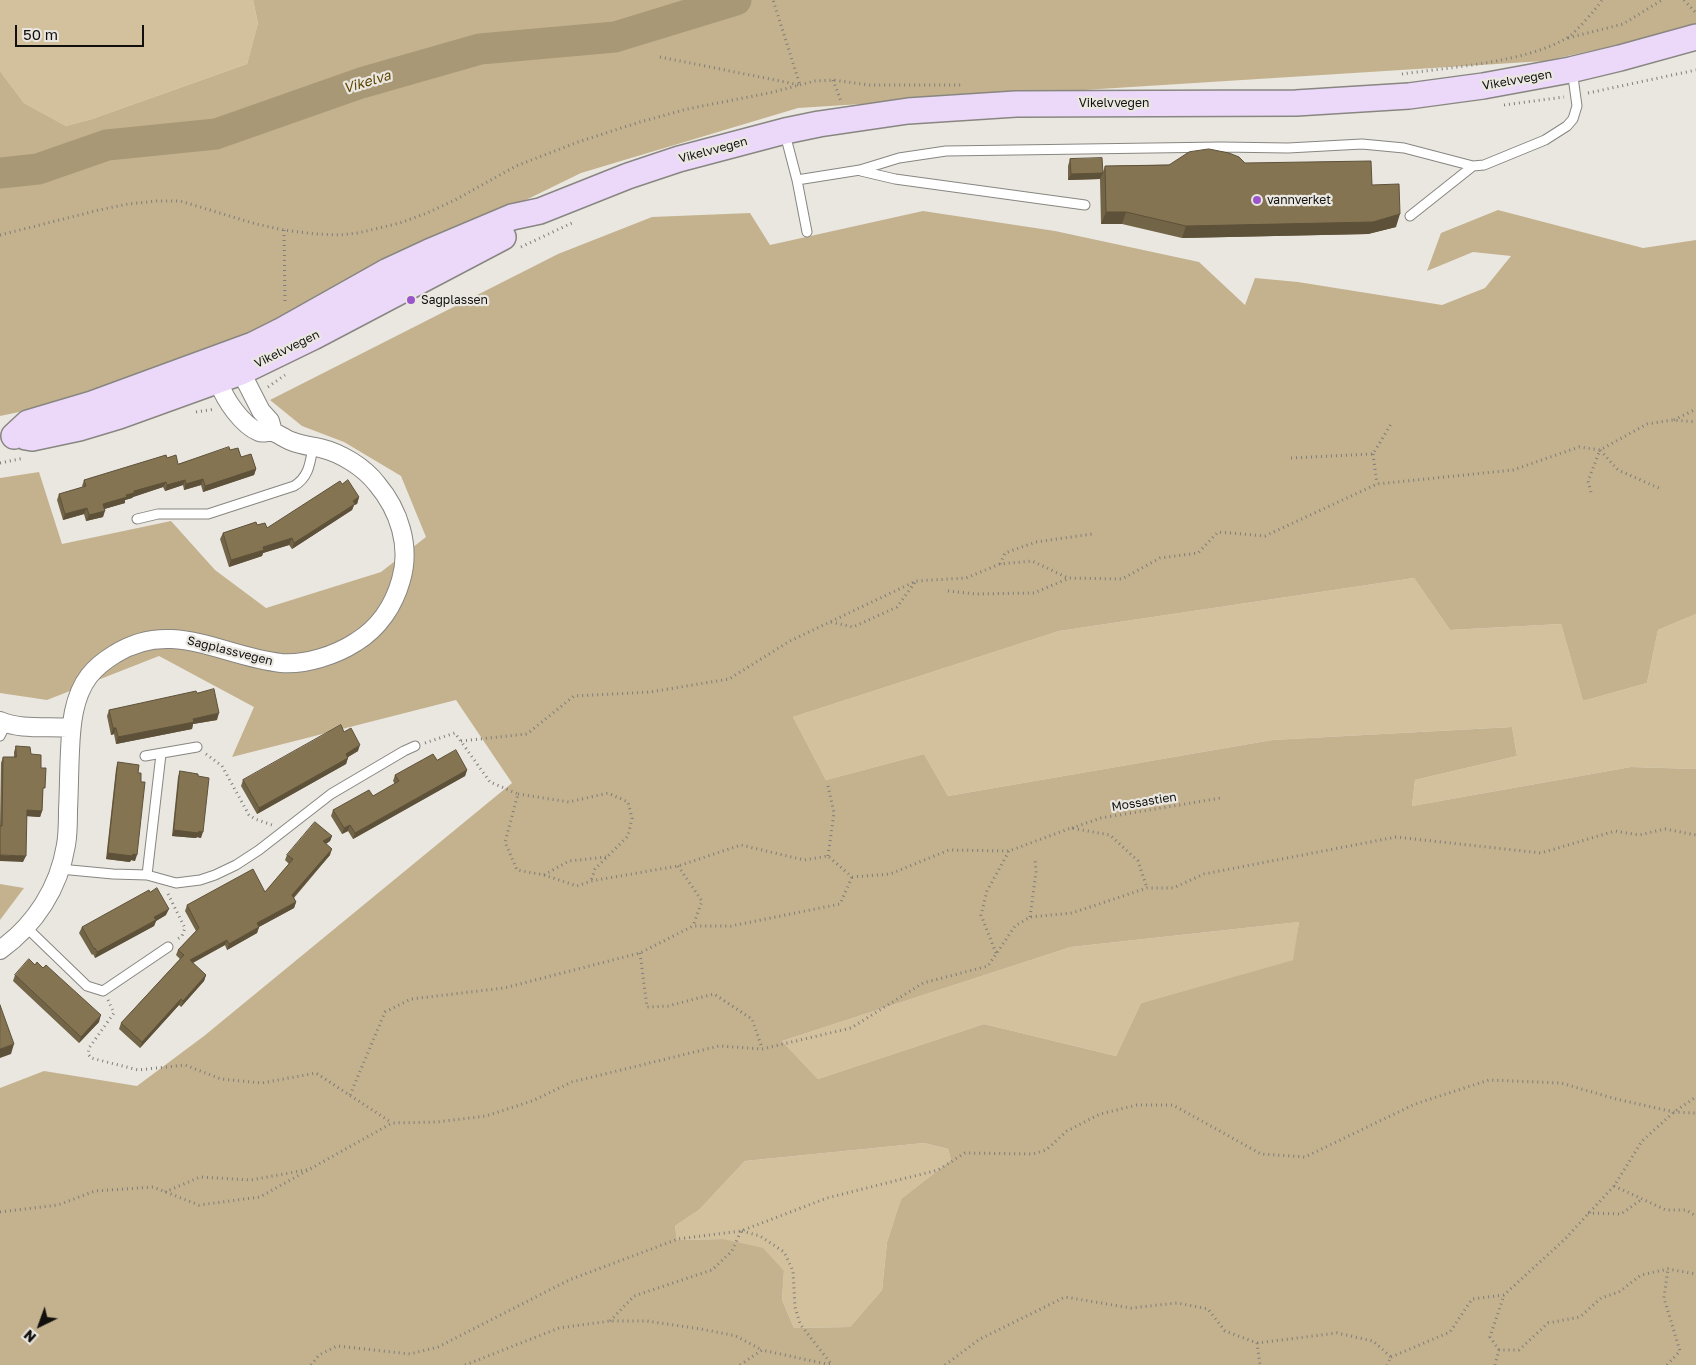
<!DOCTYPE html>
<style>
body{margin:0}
#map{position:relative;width:1696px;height:1365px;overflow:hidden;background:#eae7e1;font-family:"Golos Text",sans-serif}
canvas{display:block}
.north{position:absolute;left:15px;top:1300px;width:50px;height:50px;-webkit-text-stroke:4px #eae7e1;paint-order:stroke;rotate:222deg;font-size:14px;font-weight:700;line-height:20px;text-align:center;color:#11100e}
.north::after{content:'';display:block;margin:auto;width:18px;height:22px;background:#11100e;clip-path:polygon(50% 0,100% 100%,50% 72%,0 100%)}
.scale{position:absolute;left:15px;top:25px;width:129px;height:22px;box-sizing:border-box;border:2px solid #11100e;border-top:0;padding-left:6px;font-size:15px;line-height:18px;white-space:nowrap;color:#11100e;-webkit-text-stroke:4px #eae7e1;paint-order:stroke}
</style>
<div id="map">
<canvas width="1696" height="1365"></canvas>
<div class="north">N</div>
<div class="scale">50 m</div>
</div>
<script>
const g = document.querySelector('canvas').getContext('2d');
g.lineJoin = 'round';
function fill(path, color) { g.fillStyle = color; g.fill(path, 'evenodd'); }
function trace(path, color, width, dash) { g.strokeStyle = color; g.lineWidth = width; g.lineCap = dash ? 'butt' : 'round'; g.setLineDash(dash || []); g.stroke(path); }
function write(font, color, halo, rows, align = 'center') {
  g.font = font + ' "Golos Text",sans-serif'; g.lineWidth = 4.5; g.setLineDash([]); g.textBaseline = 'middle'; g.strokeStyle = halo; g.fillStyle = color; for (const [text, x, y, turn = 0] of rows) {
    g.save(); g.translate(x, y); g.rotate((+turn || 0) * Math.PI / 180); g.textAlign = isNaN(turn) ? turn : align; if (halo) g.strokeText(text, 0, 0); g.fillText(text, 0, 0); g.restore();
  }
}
const green = new Path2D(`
 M0,0H253L258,23L247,64L92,119L66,126L24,103L0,71Z
 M1414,578L1450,630L1561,624L1583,701L1647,683L1658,630L1696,614V769L1631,767L1412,806L1415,780L1517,756L1512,727L1272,740L948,796L924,754L826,780L793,717L1059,631Z
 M1299,922L1294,960L1141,1003L1116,1056L984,1024L818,1079L782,1041L1071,947Z
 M924,1143L948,1149L951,1160L901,1199L887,1242L882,1290L850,1327L794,1328L782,1300L784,1271L723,1239L677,1240L675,1226L699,1210L745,1161Z`);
const forest = new Path2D(`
 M253,0H1696V24L1646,39L1544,61L798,108L581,173L278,321L164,367L24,411L0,416V71L24,103L66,126L92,119L247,64L258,23Z
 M1498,210L1643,248L1696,240V614L1658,630L1647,683L1583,701L1561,624L1450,630L1414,578L1059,631L793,717L826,780L924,754L948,796L1272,740L1512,727L1517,756L1415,780L1412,806L1631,767L1696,769V1365H0V1088L44,1071L137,1086L204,1036L512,783L456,700L232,757L254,707L159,656L47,700L0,693V478L39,472L62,544L171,521L215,570L266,608L381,572L426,537L401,476L344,442L302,426L270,400L558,254L652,217L750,213L770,245L923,211L1055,231L1199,262L1245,305L1255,278L1298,282L1442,305L1485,288L1511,256L1473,252L1427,271L1441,233ZM1299,922L1293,960L1141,1003L1116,1056L984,1024L818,1079L782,1041L1071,947ZM924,1143L948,1149L951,1160L901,1199L887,1242L882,1290L850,1327L794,1328L782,1300L784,1271L763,1248L723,1239L677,1240L675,1226L699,1210L745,1161Z
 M0,884L24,888L0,920Z`);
const river = new Path2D(`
 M0,173L38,169L107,145L216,134L361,83L480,49L615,37L736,0`);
const path = new Path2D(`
 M1684,0L1696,13
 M1568,38L1623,24L1662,0
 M660,57L800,85L773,0
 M1402,74C1451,67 1522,63 1565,39C1574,35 1596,9 1602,0
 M833,80L841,101
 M1588,93L1696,70
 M1504,105L1564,97
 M284,230L285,305
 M0,235L99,210L128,204L157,201H180L256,224L284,230L315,234L340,235L358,233L400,223L427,213L455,200L516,166L578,142L640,122L687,109L769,93L815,81L833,80L869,85H961
 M521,247L574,222
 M268,387L285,375
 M196,412L215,409
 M1674,420L1696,409
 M1373,454L1377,484
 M1291,458L1373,454L1391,424
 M0,463L24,458
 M1591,492L1588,481L1600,450L1618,470L1661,489
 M1000,564L1005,553L1036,542L1092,534
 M948,591L976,594L1034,593L1067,579
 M831,622L853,627L897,607L916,581
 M461,741L527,734L574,696L650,692L729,679L790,641L916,581L966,578L1000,564L1032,561L1068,578L1122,579L1160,558L1198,553L1218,532L1265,536L1377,484L1513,470L1579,447L1600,450L1647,424L1673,420L1696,422
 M425,743L455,733L490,782L518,794L505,842L517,870L544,875L577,886L591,881L678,866L741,845L804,860L828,856L852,877
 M206,754L222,766L249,815L255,819L272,825
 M828,786L834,813L828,856
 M518,794L569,802L608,793L628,802L632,818L628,836L595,869L591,881
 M1072,828L1101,818L1221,798
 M678,866L702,901L693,926
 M544,875L569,861L606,857
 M852,877L890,874L949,850L1009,851L1071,828L1110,835L1138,861L1147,888
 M168,894L185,928L182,936L176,940
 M1030,917L1036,872L1035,860
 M640,953L647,1007L668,1006L714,994L752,1019L762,1048
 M996,953L981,915L987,891L1009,851
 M108,1000L114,1013L89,1048L88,1054L91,1058L138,1070L185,1065L221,1079L262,1083L316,1073L392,1123
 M350,1095L385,1012L411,999L504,988L640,953L693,926H731L840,904L852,877
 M1614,1186L1666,1210H1686L1696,1216
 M165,1192L200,1177L251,1180L311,1169
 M0,1212L58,1205L95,1191L153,1187L199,1205L260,1197L392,1123L437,1122L486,1116L532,1101L572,1082L719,1046L762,1049L851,1028L923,983L988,966L1015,926L1030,917L1072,913L1147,888H1173L1204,874L1396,837L1541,853L1615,831L1639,835L1665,829L1696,835
 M1588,1213L1621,1214L1642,1199
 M742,1231L760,1236L784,1252L793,1271L795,1307L800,1324L832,1365
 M610,1321L634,1296L712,1270L732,1251L741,1231
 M1257,1343L1337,1333L1373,1341L1391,1357L1387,1365
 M1499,1350L1490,1337L1504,1295
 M1391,1357L1450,1332L1472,1299L1504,1295L1565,1239L1614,1186L1642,1141L1674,1112L1696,1097
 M311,1365L319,1355L337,1346L410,1354L438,1347L569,1280L678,1239L741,1231L827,1198L938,1170L965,1153L1033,1154L1046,1150L1067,1131L1100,1114L1137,1105H1173L1261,1154L1305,1157L1415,1104L1489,1080L1561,1083L1616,1099L1674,1112L1696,1113
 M465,1365L559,1328L610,1321H647L701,1329L736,1336L762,1350
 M740,1365L762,1350L831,1365
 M945,1365L980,1339L1065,1297L1131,1308L1177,1303L1208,1309L1225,1331L1257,1343L1260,1365
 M1495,1365L1499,1350H1519L1548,1323L1580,1317L1601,1298L1619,1292L1641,1275L1668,1269L1696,1274
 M1667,1365L1680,1351L1664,1298L1668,1269`);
const lane = new Path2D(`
 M785,134L797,180L860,170L899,158L946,151L1221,147L1288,148L1362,144L1404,148L1473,166L1484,165L1545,140L1567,126L1573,119L1577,106L1573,77L1571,71
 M861,171L895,179L1085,205
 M797,180L807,232
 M1410,216L1473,166
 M137,519L158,514H208L294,486C309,477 310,463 313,447
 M0,736L6,724
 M145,756L197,747
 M60,869L113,874L147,875L176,883L200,880L215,875L236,865L259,850L331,794L404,751L415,746
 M147,875L161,754
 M27,928L87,986L103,991L168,947`);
const street = new Path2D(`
 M232,366L241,372L261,411L270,421L273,432
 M0,721C19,730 50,726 71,728
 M0,950C35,925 59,888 66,845C68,834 68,822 68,810C69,791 69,771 70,751C71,726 73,697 89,676C96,667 105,660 115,654C172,618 223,657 281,663C306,665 336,655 356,642C379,628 394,605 401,580C411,546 399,510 377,484C364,467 341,453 320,448C310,446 300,445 291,441C285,439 279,434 273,432C268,431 264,434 259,432C242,425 225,400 219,383C217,379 218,374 219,369`);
const secondary = new Path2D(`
 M14,436L28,423L92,404L253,345L283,330L388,271L429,252L512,217L540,211L628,176L679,159L785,131L819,124L908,111L1016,104L1296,103L1409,96L1483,86L1570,70L1620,58L1696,37
 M26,437L32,438L79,428L119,416L241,372L313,337L503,237`);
const wall = new Path2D(`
 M1070,159L1103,172L1105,166L1245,163L1372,185L1396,227L1368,234L1182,238L1122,224H1101L1100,179L1068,180V166Z
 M230,450L241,457L256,469L254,475L203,492L201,485L184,490L183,485L165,491L163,487L133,497L132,498L125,500V503L104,509L103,517L86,521L84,514L63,520L57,500L59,494L83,487L82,486L84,480L167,458L178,464Z
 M342,484L359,497L357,504L354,505L352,510L292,549L289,545L263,553L262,556L229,567L220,539L223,533L257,525L267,528Z
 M197,693L217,720L193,724L192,729L116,744L114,734L111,735L107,716L109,710Z
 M344,732L358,751L348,757L346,764L257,814L241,786L243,780Z
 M16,746L31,754L41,768L43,794L42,811L40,817L27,816L23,862L0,826L1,763L3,757H14V752Z
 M437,760L467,770L465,776L353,839L348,831L342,834L331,816L333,810L373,796L395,784L393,781L395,775Z
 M118,762L138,773L135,861L131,860L130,862L106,859L116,769Z
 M180,771L201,838L197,837L196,838L172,836L178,777Z
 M332,836L330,841L326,844L330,855L294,898L296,902L294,908L259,927L257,933L227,950L225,945L193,963L206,975L204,981L181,1007L179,1005L140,1048L119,1029L121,1023L180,959L176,955L178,950L196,931L185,911L187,905L265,892L289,864L285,860L287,855Z
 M166,915L156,921L154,926L95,958L93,954L92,955L79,933L82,927Z
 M35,965L99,1022L79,1043L13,981L15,975Z`);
const shadedWall = new Path2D(`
 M1103,173L1100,179L1068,180L1071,174Z
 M1106,212H1126L1122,224H1101Z
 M1400,214L1396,227L1368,234L1182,238L1186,226Z
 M256,469L254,475L203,492L205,486Z
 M203,479L201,485L184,490L186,484Z
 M185,480L183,485L165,491L167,485Z
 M166,482L163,487L133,497L132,498L125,500V503L101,510L103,504L134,491Z
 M359,497L357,504L354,505L352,510L292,549L294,543Z
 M87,508L84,514L63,520L65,514Z
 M105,511L103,517L86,521L89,515Z
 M292,538L289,545L263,553L262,556L229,567L231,560L263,547Z
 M219,713L217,720L193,724L192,729L116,744L118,737L193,719Z
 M113,728H116L114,734L111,735Z
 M360,745L358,751L343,760L346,754Z
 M348,758L346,764L257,814L259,808Z
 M467,770L465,776L353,839L355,833Z
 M27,810L42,811L40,817L25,816Z
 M350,825L348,831L342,834L344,828Z
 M174,830L199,831L203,832L201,838L197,837L196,838L172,836Z
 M332,836L330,841L321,847L323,841Z
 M332,849L330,855L290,901L292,895Z
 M108,853L133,854L137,855L135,861L131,860L130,862L106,859Z
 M0,855L26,856L23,862L0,861Z
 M296,902L294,908L255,929L257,923Z
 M169,909L166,915L156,921L154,926L95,958L97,952L154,917Z
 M259,927L257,933L227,950L229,944Z
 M227,940L225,945L188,965L190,960Z
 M206,975L204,981L181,1007L183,1001Z
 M181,999L179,1005L140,1048L142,1042Z
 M101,1015L99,1022L79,1043L81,1037Z
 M14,1044L11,1054L0,1058V1049Z`);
const building = new Path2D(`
 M1209,149L1229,153L1239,157L1245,163L1371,161L1372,185L1399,184L1400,214L1373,222L1186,226L1126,212H1106L1105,166L1169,165L1189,152Z
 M1102,158L1103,173L1071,174L1070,159Z
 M229,447L230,450L238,448L241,457L251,454L256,469L205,486L203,479L186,484L185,480L167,485L166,482L134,491V493L126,495L127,497L103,504L105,511L89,515L87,508L65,514L59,494L86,486L84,480L166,455L167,458L176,455L178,464Z
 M348,480L359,497L353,501L355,504L294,543L292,538L263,547L264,550L231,560L223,533L256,522L257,525L265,523L267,528L340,481L342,484Z
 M214,689L219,713L193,719L194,722L118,737L116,728H113L109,710L196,691L197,693Z
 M341,725L344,732L351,728L360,745L346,754L348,758L259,808L243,780Z
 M16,746L30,747L31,754L41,755V768H46L45,788H43L42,811L27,810L26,856L0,855V826H2L3,757H16Z
 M456,750L467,770L355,833L350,825L344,828L333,810L369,790L373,796L399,781L395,775L433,754L437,760Z
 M118,762L139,765L138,773H141V782H145L137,855L133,854L132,856L108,853Z
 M180,771L198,774V776L209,778L203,832L199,831L198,833L174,830Z
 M315,822L332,836L323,841L332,849L292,895L296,902L257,923L259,927L229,944L227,940L190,960L206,975L183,1001L181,999L142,1042L121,1023L184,955L178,950L199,928L187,905L253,869L265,892L293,859L287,855Z
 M157,888L169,909L154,917L156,920L97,952L95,948L94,949L82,927L149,890L150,892Z
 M29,959L35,965L37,962L43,968L46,965L101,1015L81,1037L15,975Z
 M0,1005L14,1044L0,1049Z`);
const markers = [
 [1257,200,5,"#9b55ca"],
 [411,300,5,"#9b55ca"]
];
const streetNames = [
 ["Vikelvvegen",1517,80,-10],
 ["Vikelvvegen",1114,103],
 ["Vikelvvegen",713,150,-15],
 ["Vikelvvegen",287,349,-26],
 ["Sagplassvegen",230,651,14],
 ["Mossastien",1144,802,-9]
];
const poiNames = [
 ["vannverket",1267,200],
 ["Sagplassen",421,300]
];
const waterNames = [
 ["Vikelva",367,82,-17]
];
fill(green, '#d3c19d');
fill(forest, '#c4b28e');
trace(river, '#a99875', 31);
trace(lane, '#888680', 11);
trace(street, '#888680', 20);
trace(secondary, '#888680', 28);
trace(path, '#7f7d79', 3, [1, 4]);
trace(lane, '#fff', 9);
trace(street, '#fff', 18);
trace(secondary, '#ecd9fa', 25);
fill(wall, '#726447');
fill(shadedWall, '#5d5139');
fill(building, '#857452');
trace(building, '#5d5139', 1);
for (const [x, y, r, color] of markers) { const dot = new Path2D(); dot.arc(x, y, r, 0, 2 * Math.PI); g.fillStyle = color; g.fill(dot); trace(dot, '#eae7e1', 2); }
write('12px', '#11100e', '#eae7e1', streetNames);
write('12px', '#11100e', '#eae7e1', poiNames, 'left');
write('italic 14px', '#604704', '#eae7e1', waterNames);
</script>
